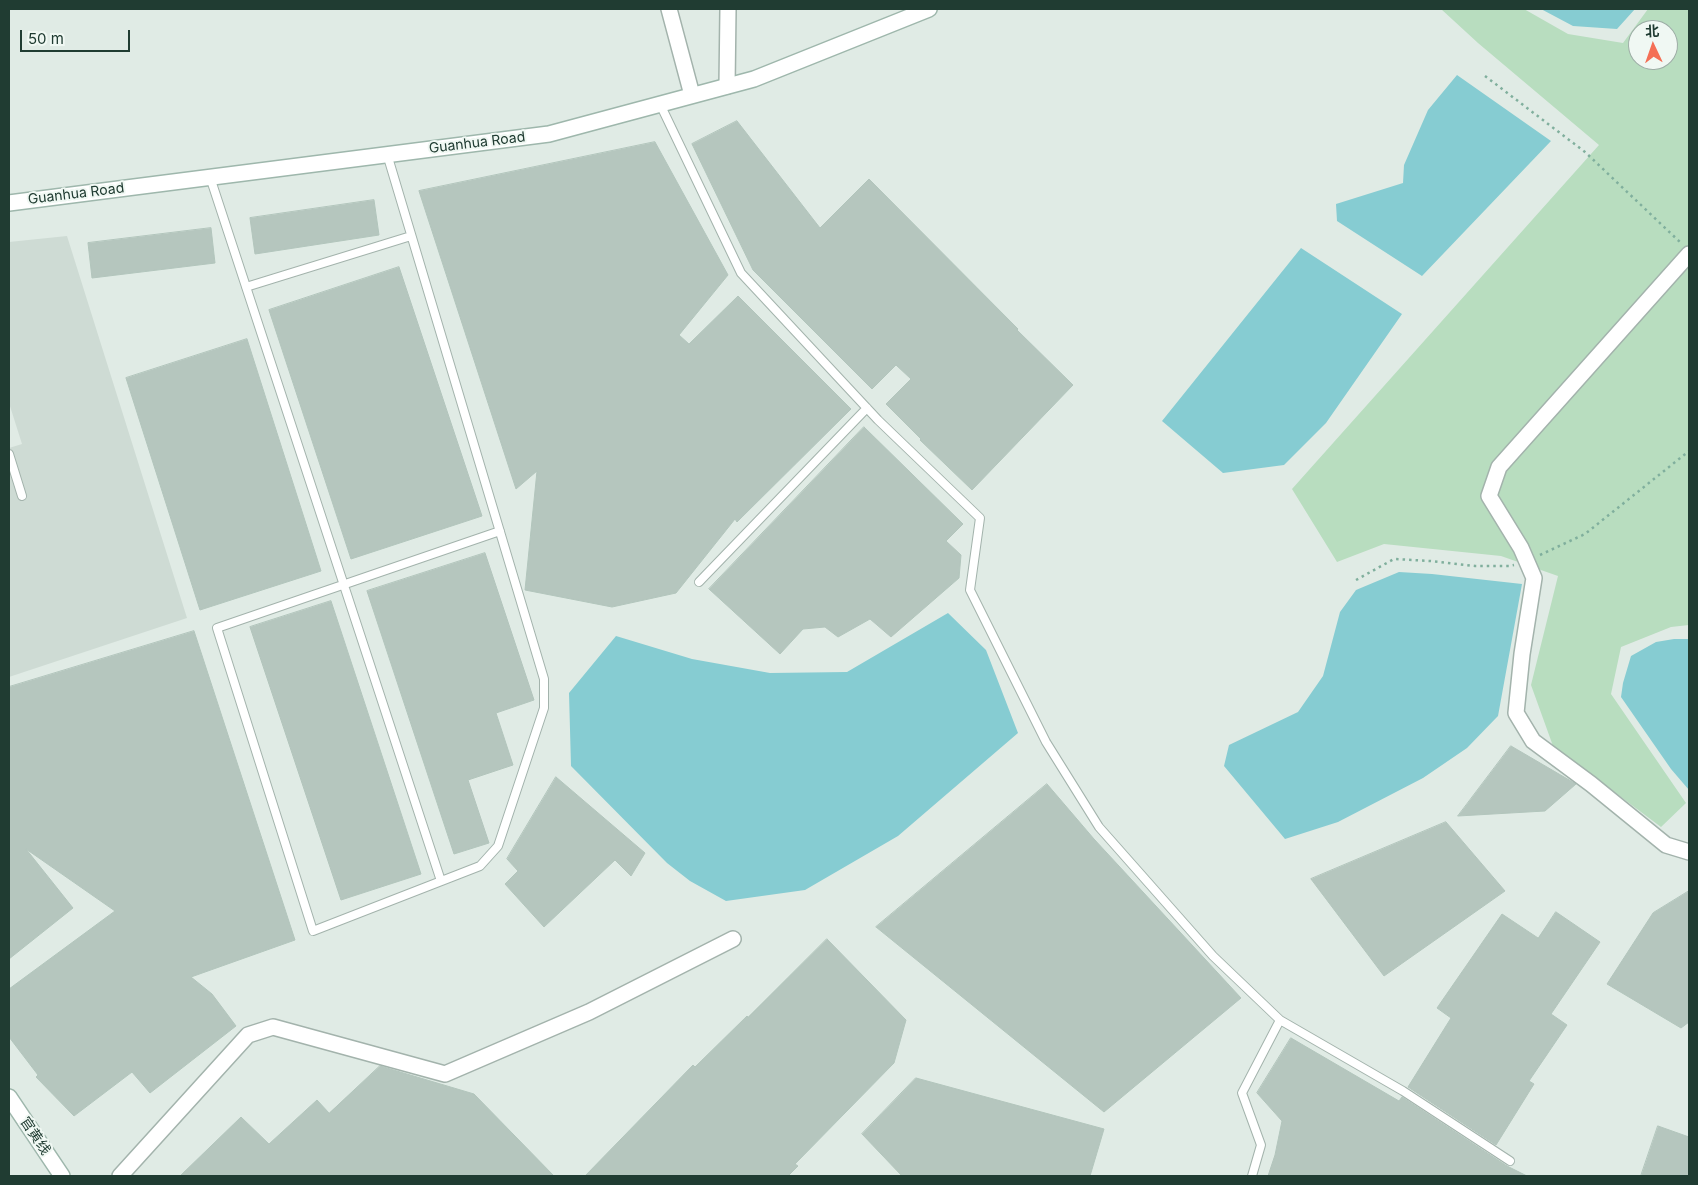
<!DOCTYPE html>
<meta charset="utf-8">
<style>
body{margin:0}
#map{position:relative;width:1698px;height:1185px;overflow:hidden;background:#e0ebe5;font-family:Inter,"Noto Sans SC",sans-serif}
canvas{display:block}
.frame{position:absolute;inset:0;border:10px solid #203c32;pointer-events:none}
.north{position:absolute;left:1628px;top:20px;width:50px;height:50px;box-sizing:border-box;background:#f0f8f3;border:1px solid #9dada6;border-radius:50%;rotate:357deg;font-size:14px;font-weight:700;line-height:20px;text-align:center;color:#203c32}
.north::after{content:'';display:block;margin:auto;width:18px;height:22px;background:#f46f55;clip-path:polygon(50% 0,100% 100%,50% 72%,0 100%)}
.scale{position:absolute;left:20px;top:30px;width:110px;height:22px;box-sizing:border-box;border:2px solid #203c32;border-top:0;padding-left:6px;font-size:15px;line-height:18px;white-space:nowrap;color:#203c32;-webkit-text-stroke:4px #f0f8f3;paint-order:stroke}
</style>
<div id="map">
<canvas width="1698" height="1185"></canvas>
<div class="frame"></div>
<div class="north">北</div>
<div class="scale">50 m</div>
</div>
<script>
const g = document.querySelector('canvas').getContext('2d');
g.lineJoin = 'round';
function fill(path, color) { g.fillStyle = color; g.fill(path, 'evenodd'); }
function trace(path, color, width, dash) { g.strokeStyle = color; g.lineWidth = width; g.lineCap = dash ? 'butt' : 'round'; g.setLineDash(dash || []); g.stroke(path); }
function write(font, color, halo, rows, align = 'center') {
  g.font = font + ' Inter,"Noto Sans SC",sans-serif'; g.lineWidth = 4; g.setLineDash([]); g.textBaseline = 'middle'; g.strokeStyle = halo; g.fillStyle = color; for (const [text, x, y, turn = 0] of rows) {
    g.save(); g.translate(x, y); g.rotate((+turn || 0) * Math.PI / 180); g.textAlign = isNaN(turn) ? turn : align; if (halo) g.strokeText(text, 0, 0); g.fillText(text, 0, 0); g.restore();
  }
}
const built = new Path2D(`
 M67,236L187,618L9,677V448L22,444L9,403V242Z`);
const green = new Path2D(`
 M1441,9H1524L1568,34L1623,43L1648,9H1689V625L1671,627L1621,647L1611,694L1686,803L1661,827L1553,746L1531,685L1558,576L1501,556L1384,544L1337,562L1292,489L1599,145L1478,43ZM1638,30H1668V60H1638Z`);
const water = new Path2D(`
 M1541,9H1635L1617,29L1573,26Z
 M1457,75L1551,141L1422,276L1337,221L1336,204L1403,183L1404,165L1428,110Z
 M1301,248L1402,314L1326,423L1284,465L1223,473L1162,421Z
 M1399,572L1432,574L1522,584L1498,716L1467,748L1423,778L1338,822L1285,839L1224,766L1229,745L1298,712L1323,676L1340,612L1356,590Z
 M948,613L986,650L1018,733L898,836L805,890L726,901L690,881L667,863L571,766L569,693L616,636L692,659L770,673L847,672Z
 M1674,639H1689V790L1671,769L1621,697L1623,683L1631,656L1656,642Z`);
const building = new Path2D(`
 M737,121L820,228L869,179L1018,329L1017,330L1073,385L972,490L920,440L921,439L886,404L911,379L896,365L872,389L753,270L692,144Z
 M655,142L728,275L679,335L689,344L738,296L851,409L737,522L735,519L676,593L612,607L525,590L537,471L516,489L419,191Z
 M374,200L379,235L255,254L250,218Z
 M211,228L215,263L92,278L88,243Z
 M399,267L482,516L351,559L269,310Z
 M247,339L321,571L200,610L126,378Z
 M864,427L963,524L946,541L961,555L959,578L891,637L870,619L838,637L825,627L803,629L780,654L709,589Z
 M485,553L534,700L496,713L513,765L468,780L489,843L454,854L367,591Z
 M331,601L421,874L341,900L250,627Z
 M194,631L295,940L191,977L212,994L236,1026L150,1093L132,1072L74,1116L36,1077L38,1075L9,1037V989L115,911L26,849L73,908L9,959V687Z
 M1511,746L1576,784L1545,811L1458,816Z
 M556,777L645,853L631,876L615,860L544,927L505,884L518,871L507,859Z
 M1047,784L1094,839L1241,998L1104,1112L876,927Z
 M1446,822L1505,891L1384,976L1311,879Z
 M1689,891V1022L1681,1028L1607,984L1653,913Z
 M1556,912L1600,942L1551,1014L1567,1025L1529,1081L1534,1084L1496,1145L1408,1087L1451,1018L1437,1008L1502,914L1538,938Z
 M827,939L906,1020L894,1063L795,1164L798,1166L788,1176H585L693,1065L695,1067L747,1016L748,1017Z
 M1291,1038L1399,1101L1402,1097L1507,1166L1527,1176H1268L1275,1155L1282,1121L1257,1093Z
 M380,1066L474,1094L554,1176H180L241,1117L269,1144L317,1100L329,1113Z
 M916,1078L1104,1129L1090,1176H902L862,1134Z
 M1658,1126L1689,1137V1176H1641Z`);
const path = new Path2D(`
 M1485,76L1585,152L1681,243
 M1540,555L1585,534L1689,451
 M1356,580L1394,559L1430,561L1475,566H1509L1514,565`);
const lane = new Path2D(`
 M660,104L741,273L878,420L980,518L970,590L1046,742L1099,827L1213,956L1280,1020L1242,1093L1261,1145L1252,1176
 M387,154L544,679V708L498,846L480,866L313,931L217,628L500,531
 M210,177L441,881
 M246,287L411,236
 M9,454L22,496
 M699,582L867,408
 M1280,1020L1403,1091L1510,1161`);
const street = new Path2D(`
 M669,9L692,95
 M727,86L728,9
 M1689,254L1499,467L1489,496L1521,548L1534,578L1522,654L1516,713L1533,741L1591,784L1666,845L1689,852
 M120,1176L248,1035L273,1027L445,1074L589,1012L733,939`);
const secondary = new Path2D(`
 M9,203L549,134L754,79L929,9
 M9,1097L62,1176`);
const streetNames = [
 ["Guanhua Road",477,143,-7],
 ["Guanhua Road",76,194,-7],
 ["官黄线",35,1136,56]
];
fill(built, '#cedbd4');
fill(green, '#b8ddbf');
fill(water, '#86ccd2');
fill(building, '#b5c6be');
trace(building, '#b2c5bc', 1);
trace(lane, '#a3b3ac', 10);
trace(street, '#a3b3ac', 18);
trace(secondary, '#9eb7ac', 18);
trace(path, '#80af9d', 2.5, [2.5, 4]);
trace(lane, '#fff', 8);
trace(street, '#fff', 15);
trace(secondary, '#fff', 15);
write('14px', '#203c32', '#f0f8f3', streetNames);
</script>
